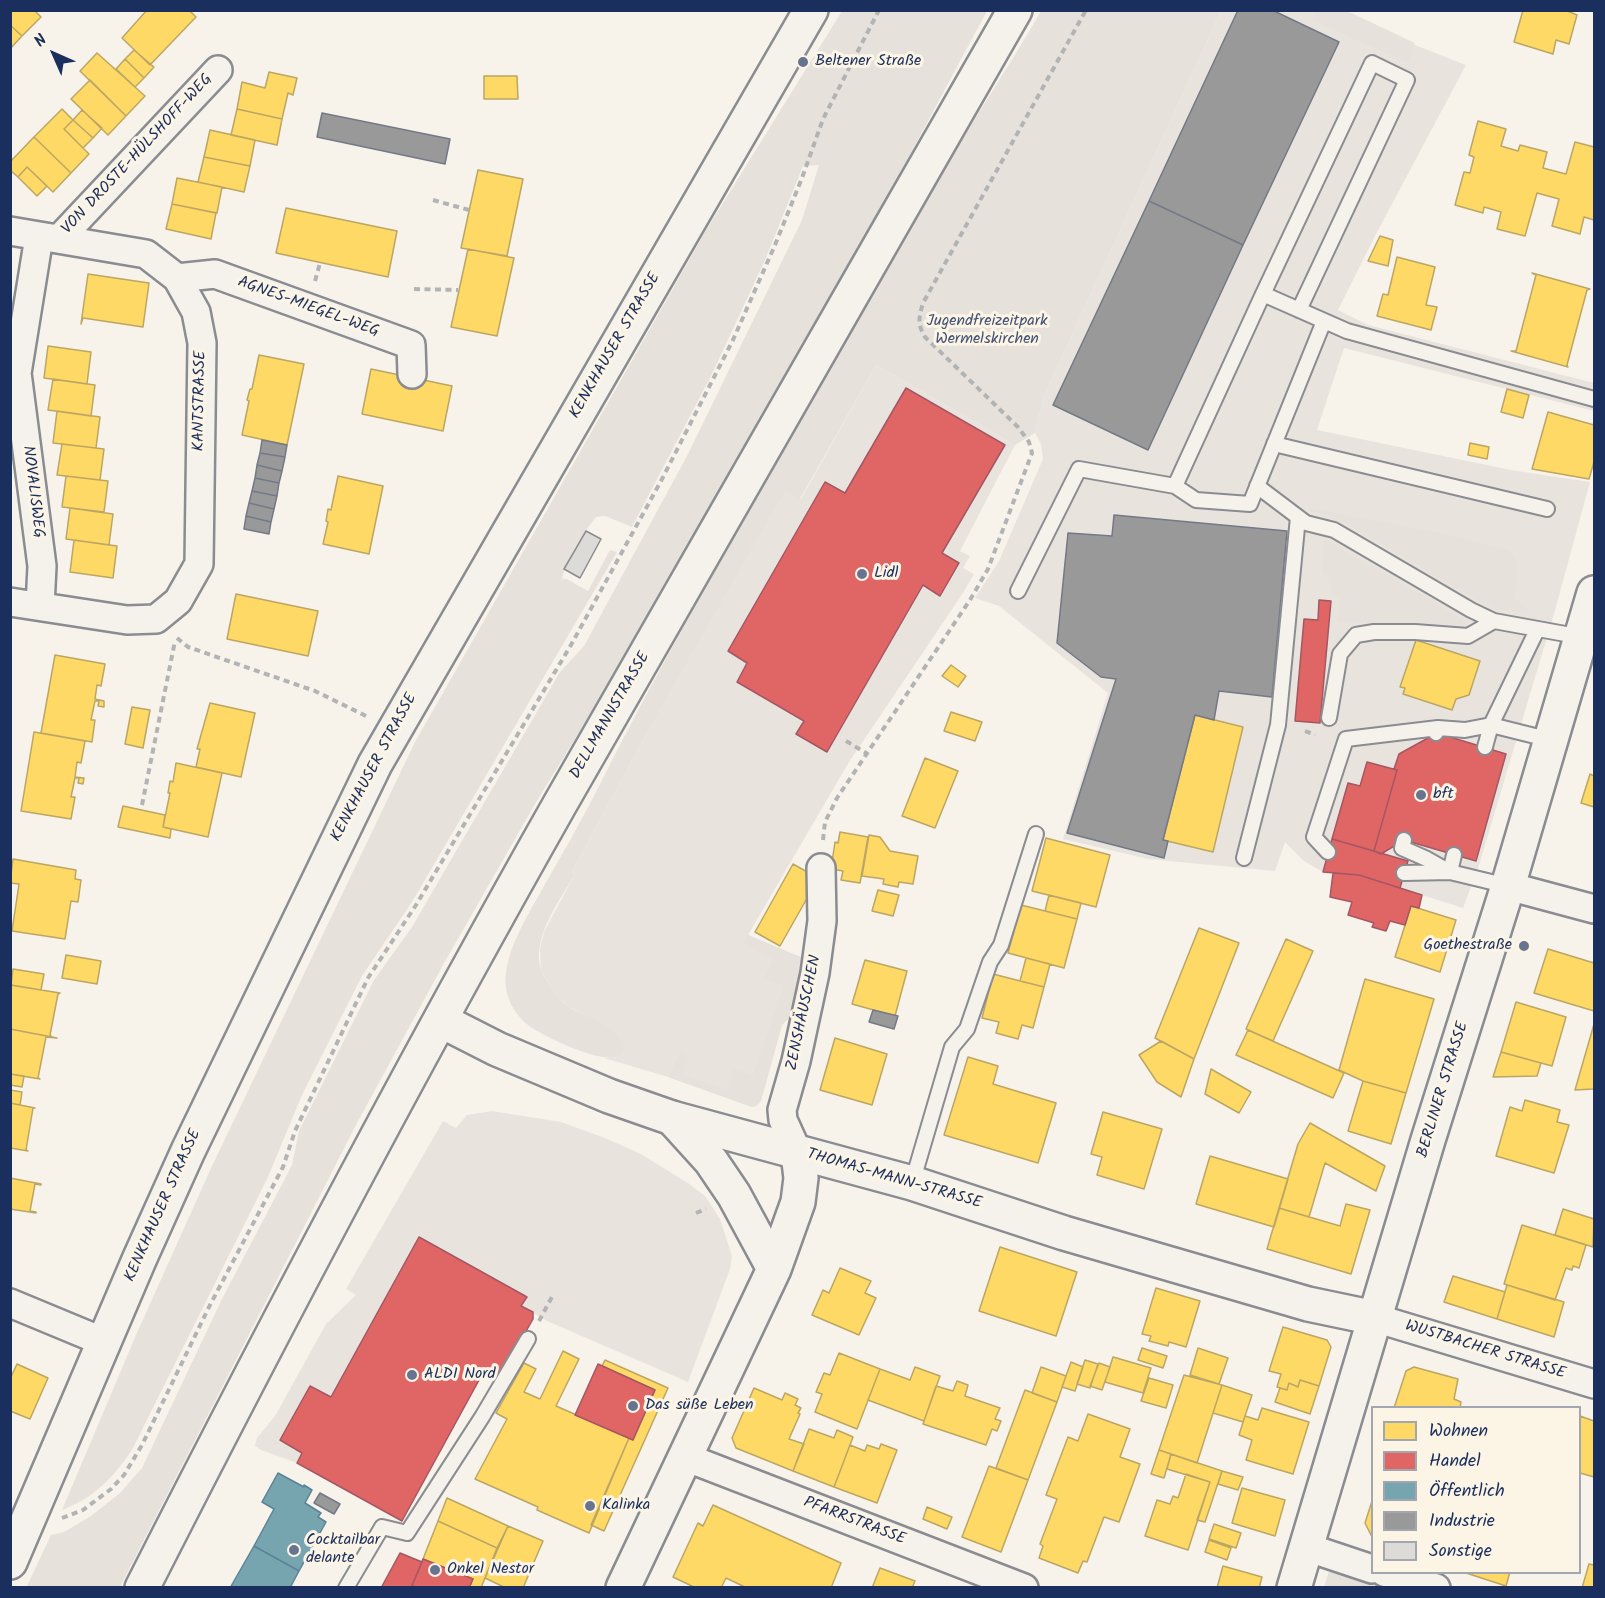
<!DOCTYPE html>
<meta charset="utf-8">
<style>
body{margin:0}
#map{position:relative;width:1605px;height:1598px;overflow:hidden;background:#f7f3ea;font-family:Kalam,sans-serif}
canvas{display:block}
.frame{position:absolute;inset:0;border:12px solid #1b2f5e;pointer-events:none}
.legend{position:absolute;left:1371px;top:1406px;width:210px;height:168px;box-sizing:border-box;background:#fcf5e5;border:2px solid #a2a6af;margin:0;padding:8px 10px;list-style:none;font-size:18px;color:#1b2f5e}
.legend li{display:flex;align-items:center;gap:12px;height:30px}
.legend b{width:30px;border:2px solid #a2a6af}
.north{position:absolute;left:24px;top:24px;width:60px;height:60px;-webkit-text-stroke:4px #fcf5e5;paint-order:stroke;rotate:315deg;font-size:16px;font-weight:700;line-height:24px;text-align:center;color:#1b2f5e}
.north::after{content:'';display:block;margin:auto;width:21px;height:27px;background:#1b2f5e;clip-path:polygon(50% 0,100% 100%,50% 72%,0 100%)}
</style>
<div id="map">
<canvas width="1605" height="1598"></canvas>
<div class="frame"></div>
<ul class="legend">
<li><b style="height:16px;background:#ffd966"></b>Wohnen</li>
<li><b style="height:16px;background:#e06666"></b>Handel</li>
<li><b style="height:16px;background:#76a5af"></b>Öffentlich</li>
<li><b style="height:16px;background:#999"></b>Industrie</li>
<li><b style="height:16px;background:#dddbd7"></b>Sonstige</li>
</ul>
<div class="north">N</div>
</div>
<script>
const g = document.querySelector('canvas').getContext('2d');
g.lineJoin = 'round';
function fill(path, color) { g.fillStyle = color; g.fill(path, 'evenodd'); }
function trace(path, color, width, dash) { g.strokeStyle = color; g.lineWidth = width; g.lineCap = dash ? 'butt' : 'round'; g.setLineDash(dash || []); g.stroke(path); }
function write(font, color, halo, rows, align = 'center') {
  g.font = font + ' Kalam,sans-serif'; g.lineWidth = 6; g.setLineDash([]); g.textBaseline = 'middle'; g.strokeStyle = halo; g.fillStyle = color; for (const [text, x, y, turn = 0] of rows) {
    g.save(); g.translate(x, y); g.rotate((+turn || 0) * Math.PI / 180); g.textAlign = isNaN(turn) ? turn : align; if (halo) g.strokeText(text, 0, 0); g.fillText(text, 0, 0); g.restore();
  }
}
const built = new Path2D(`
 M1221,11H1328L1466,65L1375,236L1338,310L1368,325L1594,383V411L1344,348L1317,430L1511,470L1590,482L1554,614L1479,865L1463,908L1359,875L1323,872L1304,861L1285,842L1275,871L1148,859L1063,839L1108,693L999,606L975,598L999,561L1043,459L1041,444L1035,433L1044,396Z
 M876,365L1015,445L960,551L970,556L963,568L974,574L963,593L849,762L748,935L803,958L789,1018L782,1025L761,1101L756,1106L752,1107L668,1077L604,1058H615L622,1040L615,1032L568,1006L555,995L541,970L540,949L544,932L575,874L572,872L635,755L785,490L801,499Z
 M492,1111L561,1122L605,1138L639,1153L688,1183L705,1196L720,1219L732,1256L730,1269L688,1382L547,1321L533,1313V1319L499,1379L484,1372L402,1521L297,1463L261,1450L255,1446L257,1438L275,1416L326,1324L356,1295L346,1289L443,1121L456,1128L467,1115Z`);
const green = new Path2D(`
 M842,11H987L892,188L714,502L630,649L535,804L443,965L356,1125L120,1587L26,1588L51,1535L64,1532L91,1516L120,1493L142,1468L222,1299L292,1165L299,1131L374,980L412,927L560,672L584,646L687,456L802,220L819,165L803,166L765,260L712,374L632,527L605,516L596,517C582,535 567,557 562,579H567L588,591L610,550L617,552L412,902L362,976L302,1095L268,1177L132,1450C112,1479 95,1497 62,1510L136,1335L212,1166L415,742L705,232Z
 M1041,11H1221L1044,396L1035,433L1015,445L876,365L800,499L785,491L635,755L572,872L575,874C560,901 531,937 541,970C543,975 546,979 549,984C554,993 559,1000 568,1006C578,1013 591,1017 601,1023C609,1027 620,1034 623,1043C632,1081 538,1034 528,1025C512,1012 503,993 506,972C511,940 530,912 545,884C563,853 580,823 596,792C661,662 734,537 806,411C852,331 896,250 943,170C975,117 1010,65 1041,11Z
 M1315,11H1347L1415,43L1408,63L1312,20Z
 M1310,508L1442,533L1508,550C1524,563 1517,583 1514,600L1524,603L1528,613L1495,609L1480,602L1345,523L1310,511Z
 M1324,539L1469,623L1468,627L1338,622L1339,597L1331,596L1330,578L1321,572Z
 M748,935L803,958L789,1018L782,1025L761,1101L756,1106L752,1107L668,1077L681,1051L688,1055L682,1074L726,1090L734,1069L753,1075L784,986L764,979L773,960L743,943Z
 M1329,1571L1385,1587H1324Z`);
const homes = new Path2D(`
 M10,10H34L41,17L22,36L10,25Z
 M147,10H189L196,17L150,65L122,38Z
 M1523,10H1565L1577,15L1569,44L1556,40L1553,54L1514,42Z
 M10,25L22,36L10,49Z
 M134,50L154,67L144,78L125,59Z
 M97,53L145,96L126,116L80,71Z
 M125,59L144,78L135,87L116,69Z
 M269,72L297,78L293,95L288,93L282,119L237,109L242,82L265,88Z
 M484,76H517L518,99H484Z
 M90,80L126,116L108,135L71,99Z
 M62,109L73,120L64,129L89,154L71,173L34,137Z
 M237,109L282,119L277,145L231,135Z
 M82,110L102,128L93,138L73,120Z
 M73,120L93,138L83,148L64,129Z
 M1478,121L1506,129L1501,146L1518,151L1520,145L1547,152L1543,168L1566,174L1575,142L1594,147V220L1584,217L1580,234L1552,226L1559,199L1537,193L1525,236L1497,229L1501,212L1484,207L1483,213L1455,205L1464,172L1470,173L1474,157L1469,155Z
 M210,130L255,140L250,166L204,157Z
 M34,137L71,173L53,192L27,167L18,177L10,170V162Z
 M204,157L250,166L244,192L198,182Z
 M27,167L47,186L37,196L18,177Z
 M478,170L523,179L507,256L461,248Z
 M177,178L222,187L217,213L172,204Z
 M172,204L216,213L211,239L166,229Z
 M286,208L397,231L388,277L276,253Z
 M1380,236L1393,240L1388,266L1368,261Z
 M468,249L514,258L497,336L451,327Z
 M1397,257L1435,267L1426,305L1437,307L1431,330L1377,316L1383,294L1388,295Z
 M1532,273L1590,289L1587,290L1567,365L1568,367L1511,351H1516L1536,275Z
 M88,274L149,283L143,327L83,318L81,324Z
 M48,346L91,352L87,384L44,378Z
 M259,355L304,364L287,445L242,435L249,401L247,400L250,389H252Z
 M371,369L452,386L443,431L362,414Z
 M53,379L95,385L91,416L48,410Z
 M1507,389L1529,395L1523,418L1501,412Z
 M57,411L100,417L96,448L53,443Z
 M1548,412L1594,425V462L1589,479L1532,469Z
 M1470,443L1489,447L1487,459L1468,455Z
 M62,444L104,449L100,480L57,475Z
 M66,476L108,481L104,512L62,507Z
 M338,476L383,486L369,554L323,544L328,522L326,521L328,509L331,510Z
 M70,508L113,514L109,545L66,539Z
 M74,540L117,546L113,578L70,572Z
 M236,594L318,611L308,656L227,639Z
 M1416,640L1480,661L1469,695L1456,699L1452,710L1403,694L1405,688L1400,687Z
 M55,655L105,664L101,686L97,685L95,699L104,701V707L98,706L99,701H95L91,720H95L92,742L41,733Z
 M951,665L966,676L958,687L942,676Z
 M210,703L255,713L241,777L196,767L200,749H197Z
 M132,707L150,710L143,748L125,744Z
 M951,712L982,722L975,741L944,731Z
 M1195,715L1243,727L1213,852L1163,840Z
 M34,732L85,741L81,763L77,762L75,777L84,778L83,784L78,783L79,778H75L71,797H75L71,819L21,811Z
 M925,758L958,771L935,828L902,816Z
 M176,763L222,773L208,837L163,827L170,793H168L170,781L173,782Z
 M1590,774L1594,776V807L1581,803Z
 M123,806L165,815L163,827L171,829L170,838L118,827Z
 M840,832L868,837L860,883L841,880L843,871L831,869L835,842L838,843Z
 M869,835L880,837L890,851L918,856L913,884L899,882L898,887L883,884L884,879L862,876Z
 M1046,838L1110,855L1096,907L1032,891Z
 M13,859L76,870L75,879L81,880L78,902L71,901L65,939L12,931L19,884L10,883Z
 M793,864L809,873L810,893L780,946L755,932Z
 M878,890L899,895L893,916L872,911Z
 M1049,895L1081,903L1077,919L1045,911Z
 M1021,905L1077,919L1064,968L1008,953Z
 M1411,906L1456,920L1440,972L1395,957Z
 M1199,928L1239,943L1194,1059L1155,1038Z
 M1286,939L1313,951L1273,1041L1246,1029Z
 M1548,949L1594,963V1011L1534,993Z
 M66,955L101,961L97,984L62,978Z
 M1026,958L1050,964L1044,987L1020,981Z
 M865,960L907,971L895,1016L852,1004Z
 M13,969L44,974L41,990L11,985Z
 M993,974L1044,987L1033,1028L1022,1025L1018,1039L996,1033L999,1022L982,1018Z
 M1365,979L1434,999L1406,1093L1363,1081L1339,1070Z
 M10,985L60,993L58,994L50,1035L52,1037L10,1029Z
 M1516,1002L1566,1017L1552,1066L1501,1052Z
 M1594,1024V1089L1575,1090Z
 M10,1029L57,1038L46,1037L38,1078L40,1079L10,1074Z
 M1248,1030L1344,1073L1333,1098L1236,1055Z
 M835,1038L887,1054L872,1105L820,1090Z
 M1161,1041L1194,1059L1181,1097L1157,1082L1139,1055Z
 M1501,1052L1541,1063L1537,1076L1493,1077Z
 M968,1057L998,1066L993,1084L1056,1103L1038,1163L944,1135Z
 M1211,1069L1251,1092L1239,1113L1205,1094Z
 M10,1074L24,1076L22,1087L10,1085Z
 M1363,1081L1406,1093L1391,1144L1348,1131Z
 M10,1090L22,1092L20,1105L10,1103Z
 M1525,1100L1560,1110L1557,1122L1569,1125L1554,1173L1496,1156L1510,1107L1522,1111Z
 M10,1103L35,1108H33L26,1150L28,1151L10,1148Z
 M1103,1112L1162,1129L1144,1189L1097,1175L1102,1157L1091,1154Z
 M1310,1123L1385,1166L1376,1191L1325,1163L1309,1217L1279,1208L1298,1144Z
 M1210,1156L1288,1179L1274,1227L1196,1204Z
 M10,1178L41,1184V1185L35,1184L30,1211L36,1212V1213L10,1209Z
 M1346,1204L1370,1210L1351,1274L1267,1249L1279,1208L1340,1226Z
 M1563,1209L1594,1219L1593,1247L1555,1235Z
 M1522,1225L1586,1245L1579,1268L1573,1266L1572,1270L1566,1268L1555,1300L1504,1284Z
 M1000,1247L1077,1272L1056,1336L979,1311Z
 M840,1268L871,1281L865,1293L876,1298L859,1335L812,1315L823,1290L829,1293Z
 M1453,1276L1505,1292L1497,1319L1444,1302Z
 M1507,1285L1564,1302L1554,1337L1497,1319Z
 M1156,1288L1200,1301L1186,1347L1169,1342L1168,1346L1149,1341L1151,1336L1142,1334Z
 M1283,1327L1327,1340L1331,1347L1319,1386L1300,1380L1298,1387L1289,1383L1287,1390L1277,1387L1281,1374L1269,1371Z
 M1142,1348L1167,1356L1163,1368L1138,1360Z
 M1198,1348L1228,1358L1219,1384L1190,1375Z
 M563,1351L579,1359L556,1406L629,1438L589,1533L537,1510L538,1507L475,1479L507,1419L496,1413L524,1363L536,1369L524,1392L540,1399Z
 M839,1353L880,1369L857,1429L815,1412L822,1394L816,1392L824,1373L830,1375Z
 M1113,1357L1151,1368L1143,1393L1105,1382Z
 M605,1360L668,1388L604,1531L591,1525L629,1438L633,1440L655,1390L602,1366Z
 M1085,1360L1098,1364L1090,1388L1077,1384Z
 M1071,1362L1083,1367L1075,1391L1062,1387Z
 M1099,1363L1110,1367L1102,1390L1090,1386Z
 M17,1364L48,1378L30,1419L10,1411V1379Z
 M915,1367L940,1376L924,1421L868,1400L880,1369L910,1380Z
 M1041,1367L1066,1376L1057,1402L1032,1393Z
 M1414,1367L1458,1379L1454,1399L1461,1402L1460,1408H1394L1406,1371Z
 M1184,1375L1222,1385L1197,1463L1159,1450Z
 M1149,1378L1173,1385L1166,1408L1141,1401Z
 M1300,1380L1319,1386L1310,1414L1275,1402L1280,1388L1287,1390L1289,1383L1298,1387Z
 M957,1381L968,1385L965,1396L1000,1408L995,1419L1001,1421L997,1431L992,1429L986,1445L923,1424L936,1386L953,1391Z
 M1222,1385L1252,1395L1243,1422L1213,1413Z
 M754,1388L782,1400L785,1393L798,1399L795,1405L801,1408L798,1413L800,1414L789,1439L804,1444L793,1471L736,1448L732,1438Z
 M1025,1390L1057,1402L1028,1480L996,1468Z
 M1262,1408L1309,1422L1293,1474L1246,1460L1252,1440L1239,1435L1245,1416L1258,1420Z
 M1088,1414L1130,1429L1120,1457L1140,1464L1119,1522L1104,1517L1087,1562L1083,1561L1078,1573L1039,1558L1043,1546L1040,1544L1057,1499L1046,1495L1068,1437L1078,1441Z
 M1580,1416L1594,1421V1477L1580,1473Z
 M809,1429L834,1438L837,1430L853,1437L834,1487L793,1471Z
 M881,1444L897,1450L877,1503L834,1487L850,1445L865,1451L867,1445L879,1449Z
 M1159,1450L1171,1454L1164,1478L1151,1474Z
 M1171,1454L1222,1471L1205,1522L1197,1520L1210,1482L1167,1469Z
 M989,1466L1028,1480L1001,1552L962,1537Z
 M1222,1471L1243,1477L1238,1490L1218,1484Z
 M1186,1474L1210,1482L1188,1550L1145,1536L1157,1500L1170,1504L1173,1496L1178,1498Z
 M1242,1488L1285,1500L1275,1536L1232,1523Z
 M447,1498L508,1526L497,1548L438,1521Z
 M1372,1501V1537L1365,1523Z
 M713,1505L841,1563L831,1588H747L726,1578L721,1588H696L673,1577L698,1523L703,1526Z
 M927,1507L952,1517L947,1529L923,1519Z
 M438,1521L497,1548L481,1588H469L473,1579L423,1559Z
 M1214,1524L1241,1533L1236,1548L1209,1539Z
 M508,1526L543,1541L523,1588H506L485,1578Z
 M1209,1540L1231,1548L1227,1560L1205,1552Z
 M1589,1564L1594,1565V1588H1582Z
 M1223,1566L1262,1577L1259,1588H1217Z
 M880,1568L915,1581L912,1588H872Z
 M1463,1572H1510L1506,1586Z`);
const shops = new Path2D(`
 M906,388L1005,445L942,553L959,563L940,596L923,585L827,752L796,734L804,721L737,682L747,663L728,651L825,482L845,493Z
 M1319,600L1331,601L1320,723L1295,721L1304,619L1318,620Z
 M1437,733L1506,754L1476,861L1404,840L1381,854L1374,851L1397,770L1394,769L1399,754Z
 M1367,762L1397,770L1374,851L1332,839L1348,783L1360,786Z
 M1332,839L1408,861L1400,888L1359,875L1323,872Z
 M1333,873L1359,875L1422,895L1419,908L1411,906L1405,925L1390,921L1386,931L1372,927L1374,923L1348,915L1352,902L1330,897Z
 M419,1237L527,1297L521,1306L533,1312V1319L499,1379L484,1371L402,1521L297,1463L302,1453L280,1440L310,1386L331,1397Z
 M598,1364L655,1390L633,1440L575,1415Z
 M400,1553L422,1562L411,1588H381Z
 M423,1559L473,1579L469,1588H411Z`);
const public = new Path2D(`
 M278,1473L304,1487V1485L312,1490L305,1503L321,1513L318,1517L326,1522L299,1571L254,1546L274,1509L262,1502Z
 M254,1546L299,1571L290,1588H230Z`);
const industry = new Path2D(`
 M1238,10H1272L1339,42L1243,245L1149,201Z
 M322,113L450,139L445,164L317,137Z
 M1149,201L1243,245L1148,450L1053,405Z
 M262,440L287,445L285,457L260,453Z
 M260,453L285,457L282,471L257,465Z
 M257,465L282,471L279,483L255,478Z
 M255,478L279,483L277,496L252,491Z
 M252,491L277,496L274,509L249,503Z
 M249,503L274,509L271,522L246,516Z
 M1114,515L1287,531L1272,697L1219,691L1214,720L1195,715L1163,840L1168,841L1164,858L1067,833L1116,679L1101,677L1057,643L1068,533L1112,536Z
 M246,516L271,522L269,534L244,529Z
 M873,1010L898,1016L894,1029L869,1022Z
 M320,1493L340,1504L334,1514L314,1503Z`);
const building = new Path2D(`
 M586,531L601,539L580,578L564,569Z`);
const path = new Path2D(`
 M433,200L469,210
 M315,281L320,263
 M414,289L458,290
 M177,638L188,647L315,691L366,716
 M1305,731L1315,735
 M846,741L866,753
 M142,805L175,641
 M823,840L825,822L837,798L970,600L988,569L1032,453L1029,442L1018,427L925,337C917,324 919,317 923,303L1086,10
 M696,1213L706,1209
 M539,1321L553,1295
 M62,1518L83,1510L111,1489L124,1475L142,1445L210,1305L283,1167L295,1131L368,978L416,905L571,645L661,481L733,340L775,245L802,178L823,119L879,10`);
const service = new Path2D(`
 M1263,294L1372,63L1407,80L1299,310
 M1274,444L1547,509
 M1175,486L1196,500L1250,504L1324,321
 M1257,486L1306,523L1334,530L1471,610L1494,621L1582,637
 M1018,591L1079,469L1175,486L1263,294L1347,331L1594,399
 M1329,718L1340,654L1356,635L1374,632H1415L1468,636L1494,621
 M1436,733L1438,728L1465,730L1491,725L1537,630
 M1485,747L1491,725L1551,740
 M1404,840L1402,848L1427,859L1450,872
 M1328,852L1314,837L1346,739L1438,728
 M1454,855L1450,872L1508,886
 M1244,858L1278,725L1298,517
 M1404,873L1450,872
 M912,1183L952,1047L967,1029L990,962L1001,945L1036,834
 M346,1588L382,1527L407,1533L482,1417L528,1339`);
const minor = new Path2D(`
 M10,231L146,254L177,278L196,312L202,343L199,564L178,601L156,619L127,620L10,602
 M39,237L17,373L42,566L40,606
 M59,239L218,70
 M177,278L215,274L411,345L412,374
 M1508,886L1594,909
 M798,1153L783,1120L782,1110L796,1061L815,973L822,921L821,868
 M10,1303L104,1342
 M1375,1318L1594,1384
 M685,1457L1024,1588
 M1306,1547L1372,1569
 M1384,1572L1436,1588`);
const tertiary = new Path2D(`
 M672,1118L711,1161L734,1195L774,1269
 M10,1562L139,1260L188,1151L375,764L811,10
 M623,1588L774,1269L798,1202L801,1178L798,1153`);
const secondary = new Path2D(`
 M442,1021L497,1049L609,1096L672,1118L912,1183L1064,1233L1308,1304L1375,1318
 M1294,1588L1428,1140L1508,886L1594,593`);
const primary = new Path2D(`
 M142,1588C276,1324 414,1062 560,804C710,539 864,275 1015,10`);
const markers = [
 [803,62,6,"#68748f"],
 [862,574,6,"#68748f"],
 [1421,795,6,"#68748f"],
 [1524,946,6,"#68748f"],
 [412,1375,6,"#68748f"],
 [633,1406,6,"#68748f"],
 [590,1506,6,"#68748f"],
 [294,1550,6,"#68748f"],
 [435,1570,6,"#68748f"]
];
const poiNames = [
 ["Beltener Straße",815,62],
 ["Lidl",874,574],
 ["bft",1433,795],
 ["Goethestraße",1512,946,"right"],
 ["ALDI Nord",424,1375],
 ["Das süße Leben",645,1406],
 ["Kalinka",602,1506],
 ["Cocktailbar",306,1541],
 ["delante",306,1559],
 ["Onkel Nestor",447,1570]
];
const streetNames = [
 ["VON DROSTE-HÜLSHOFF-WEG",138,155,-47],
 ["AGNES-MIEGEL-WEG",308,308,20],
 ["KENKHAUSER STRASSE",616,346,-60],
 ["KANTSTRASSE",201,401,-89],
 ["NOVALISWEG",32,492,83],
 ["DELLMANNSTRASSE",611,716,-60],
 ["KENKHAUSER STRASSE",375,768,-62],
 ["ZENSHÄUSCHEN",805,1013,-78],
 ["BERLINER STRASSE",1444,1090,-73],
 ["THOMAS-MANN-STRASSE",894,1180,16],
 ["KENKHAUSER STRASSE",164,1206,-66],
 ["WUSTBACHER STRASSE",1485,1351,17],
 ["PFARRSTRASSE",854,1522,21]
];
const parkNames = [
 ["Jugendfreizeitpark",987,322],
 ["Wermelskirchen",987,340]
];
fill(built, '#e8e4dd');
fill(green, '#e6e2db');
fill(homes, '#ffd966');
trace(homes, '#bba664', 1.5);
fill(shops, '#e06666');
trace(shops, '#a55664', 1.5);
fill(public, '#76a5af');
trace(public, '#5b8297', 1.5);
fill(industry, '#999');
trace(industry, '#737987', 1.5);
fill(building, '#dddbd7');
trace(building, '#8a8c91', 1.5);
trace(service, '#8a8c91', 18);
trace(minor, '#8a8c91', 32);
trace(tertiary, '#8a8c91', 38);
trace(secondary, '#8a8c91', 38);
trace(primary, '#8a8c91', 38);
trace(path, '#b2b3b4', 4, [6, 4.5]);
trace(service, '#f5f2ec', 14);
trace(minor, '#f5f2ec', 27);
trace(tertiary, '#f5f2ec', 33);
trace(secondary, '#f5f2ec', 33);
trace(primary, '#f5f2ec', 33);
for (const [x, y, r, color] of markers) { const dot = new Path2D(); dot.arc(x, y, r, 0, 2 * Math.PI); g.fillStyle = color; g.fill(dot); trace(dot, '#fcf5e5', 2); }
write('16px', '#1b2f5e', '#fcf5e5', poiNames, 'left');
write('16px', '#1b2f5e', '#fcf5e5', streetNames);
write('16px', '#425176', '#fcf5e5', parkNames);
</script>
